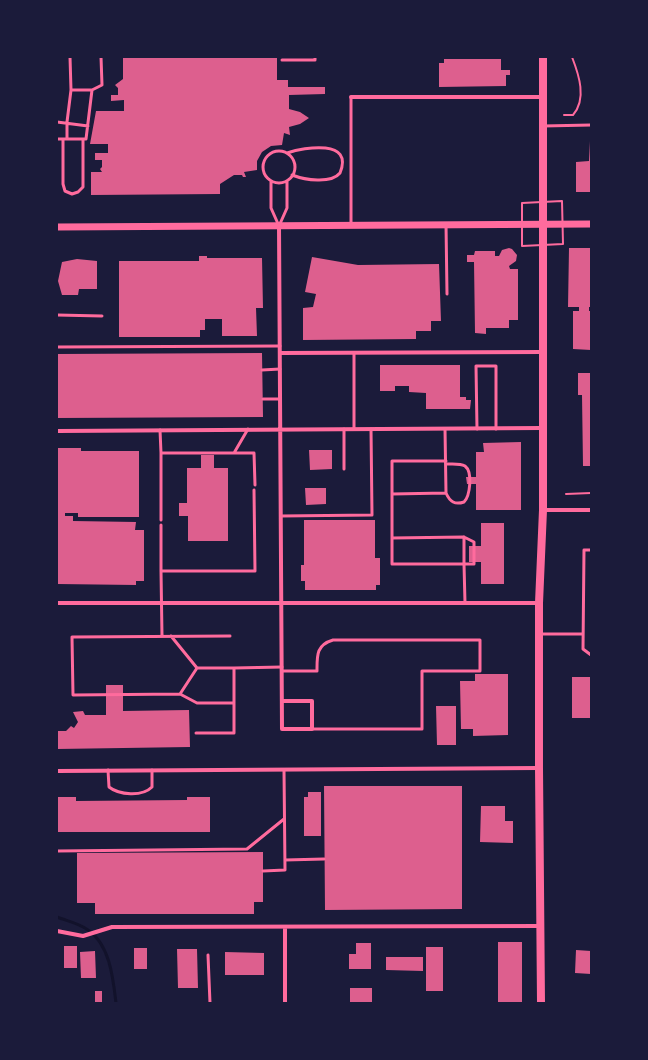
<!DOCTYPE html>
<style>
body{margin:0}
#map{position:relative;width:648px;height:1060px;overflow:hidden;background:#1b1b3a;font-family:"Alegreya Sans",sans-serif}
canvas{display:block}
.frame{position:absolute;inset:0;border:58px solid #1b1b3a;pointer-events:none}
</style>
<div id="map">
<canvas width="648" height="1060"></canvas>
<div class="frame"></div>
</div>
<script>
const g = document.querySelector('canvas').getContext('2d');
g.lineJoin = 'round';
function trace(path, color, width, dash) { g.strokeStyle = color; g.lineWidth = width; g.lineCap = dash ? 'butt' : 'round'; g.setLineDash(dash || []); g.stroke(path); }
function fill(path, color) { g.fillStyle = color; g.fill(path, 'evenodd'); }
const stream = new Path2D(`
 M57,917C67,921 79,923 88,930C110,945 113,978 116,1003`);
const building = new Path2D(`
 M123,57H277V80H288V87H325V94L289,95V109L300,112L309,118L300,124L289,127L290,135L284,133L282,145L271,146L262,152L257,161V170L244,172L246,177H243L242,175H234L220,184V194L91,195V172H102L100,169L102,167V160H95V153H108V144H90L96,111H124V100L111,101V95H118V88L115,85L123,79Z
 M444,59H501V70H510V75H506V86L439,87V63H444Z
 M590,141L591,192H576V162L589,161Z
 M509,248L512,249L517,255L516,261L509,266L510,269H518V320H509V328H486V334L475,333L474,262H467V255H474L475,251H495V256H499L502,250Z
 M569,248H591V307H589V311H591V350L573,349V311H579V307H568Z
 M199,256H207V258H262L263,308H256L257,336H222V319H205V330H200V337H119V261H199Z
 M312,257L358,265L439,264L441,321H431V331H416V339L303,340V308L313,307L316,294L305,292Z
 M77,259L97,261V289H79L78,295H62L58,281L62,262Z
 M262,353L263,417L57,418V354Z
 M380,365H460V397H466V400H471L470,409H426V393L409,392V386H395V391H380Z
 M578,373H591V466H583L582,395H578Z
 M521,442V510H476V484H467L466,477H476V452H484L483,443Z
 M57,448H81V451H139V517H78V513H65V516H73V521L136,522L135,530H144V581H136V585L57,584Z
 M309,450H332V469L310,470Z
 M201,455H214V468H228V541H188V516H179V503H187V468H201Z
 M305,488H326V504L306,505Z
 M304,520H375V558H380V585H376V590H305V581H301V565H304Z
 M481,523H504V584H481V562H469V546H481Z
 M475,674H508V735L473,736V729H461L460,681H475Z
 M572,677H591V718H572Z
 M106,685H123V711L189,710L190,747L57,749V731H66L71,726L74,728L78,722L73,712L83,711L85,715H106Z
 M436,706H456V745H437Z
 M324,786H462V909L325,910Z
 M308,792H321V836H304V797H308Z
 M57,797H76V801L187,800V797H210V832H57Z
 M481,806H505V821H513V843L480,842Z
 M263,852V902H254V914H95V903H77V853Z
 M498,942H522V1003H498Z
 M356,943H371V969H349V954H356Z
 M64,946H77V968H64Z
 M426,947H443V991H426Z
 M134,948H147V969H134Z
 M177,949H197L198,988H178Z
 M576,950L591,951V974L575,973Z
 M95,951L96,978H81L80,952Z
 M225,952L264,953V975H225Z
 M386,957H423V971L386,970Z
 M350,988H372V1003H350Z
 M95,991H102V1002H95Z`);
const path = new Path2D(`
 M564,115H573C587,99 579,75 572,57
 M562,201L563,244L522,246V203Z
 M566,494L591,493`);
const service = new Path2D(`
 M282,60H315V57
 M71,90H92
 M351,97V225
 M57,122L88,126
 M543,126L591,125
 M57,139H86L92,90L102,85L101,57
 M63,139V184L65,191L72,194L78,192L83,187V139
 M67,139V122L71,90L70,57
 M263 167a16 16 0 1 1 32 0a16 16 0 1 1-32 0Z
 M287,153C305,147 354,139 340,173C331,184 305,180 292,175
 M271,181V208L279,226L287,208V181
 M446,224L447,294
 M57,315L102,316
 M57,347L280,346
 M354,353V429
 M262,370L280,369
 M263,399H280
 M344,429V469
 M477,429L476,366H496V429
 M160,430L161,453
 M234,453L248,429
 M446,461H392V564H464L465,603
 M446,464C452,464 460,463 465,466C473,472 470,496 464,502C455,505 450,502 446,493
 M392,494L446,493L445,429
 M281,516L372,515L371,429
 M161,520V453H254L255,485
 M161,525V571H255L254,490
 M392,538L464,537V564H474V542L464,537
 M591,550H584L583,649L591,655
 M161,571L162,636
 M539,634H583
 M171,636L197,668L180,694L73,695L72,637L230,636
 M234,668L282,667
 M282,671H317C317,656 316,645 333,640H480V671H422V729H312
 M180,694L197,703H234
 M196,733H234V668H197
 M108,770L109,787C119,795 142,797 152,787V770
 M57,851L247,849L284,819
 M285,860L324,859
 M263,871L285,870L284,770
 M208,955L210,1003`);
const minor = new Path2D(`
 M351,97H543
 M279,226L282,729H312V701H282
 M280,353L543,352
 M57,431L542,428
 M543,510H591
 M57,603H539
 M57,771L539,768
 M57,931L83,936L112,927L541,926
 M285,1003V927`);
const tertiary = new Path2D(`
 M57,227L591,224`);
const secondary = new Path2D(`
 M541,1003L539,768V603L543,510V57`);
trace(stream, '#12122b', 3);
fill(building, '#dd5f8e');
trace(path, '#ff6b9d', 2);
trace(service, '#ff6b9d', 3);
trace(minor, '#ff6b9d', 4);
trace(tertiary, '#ff6b9d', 7);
trace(secondary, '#ff6b9d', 8);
</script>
